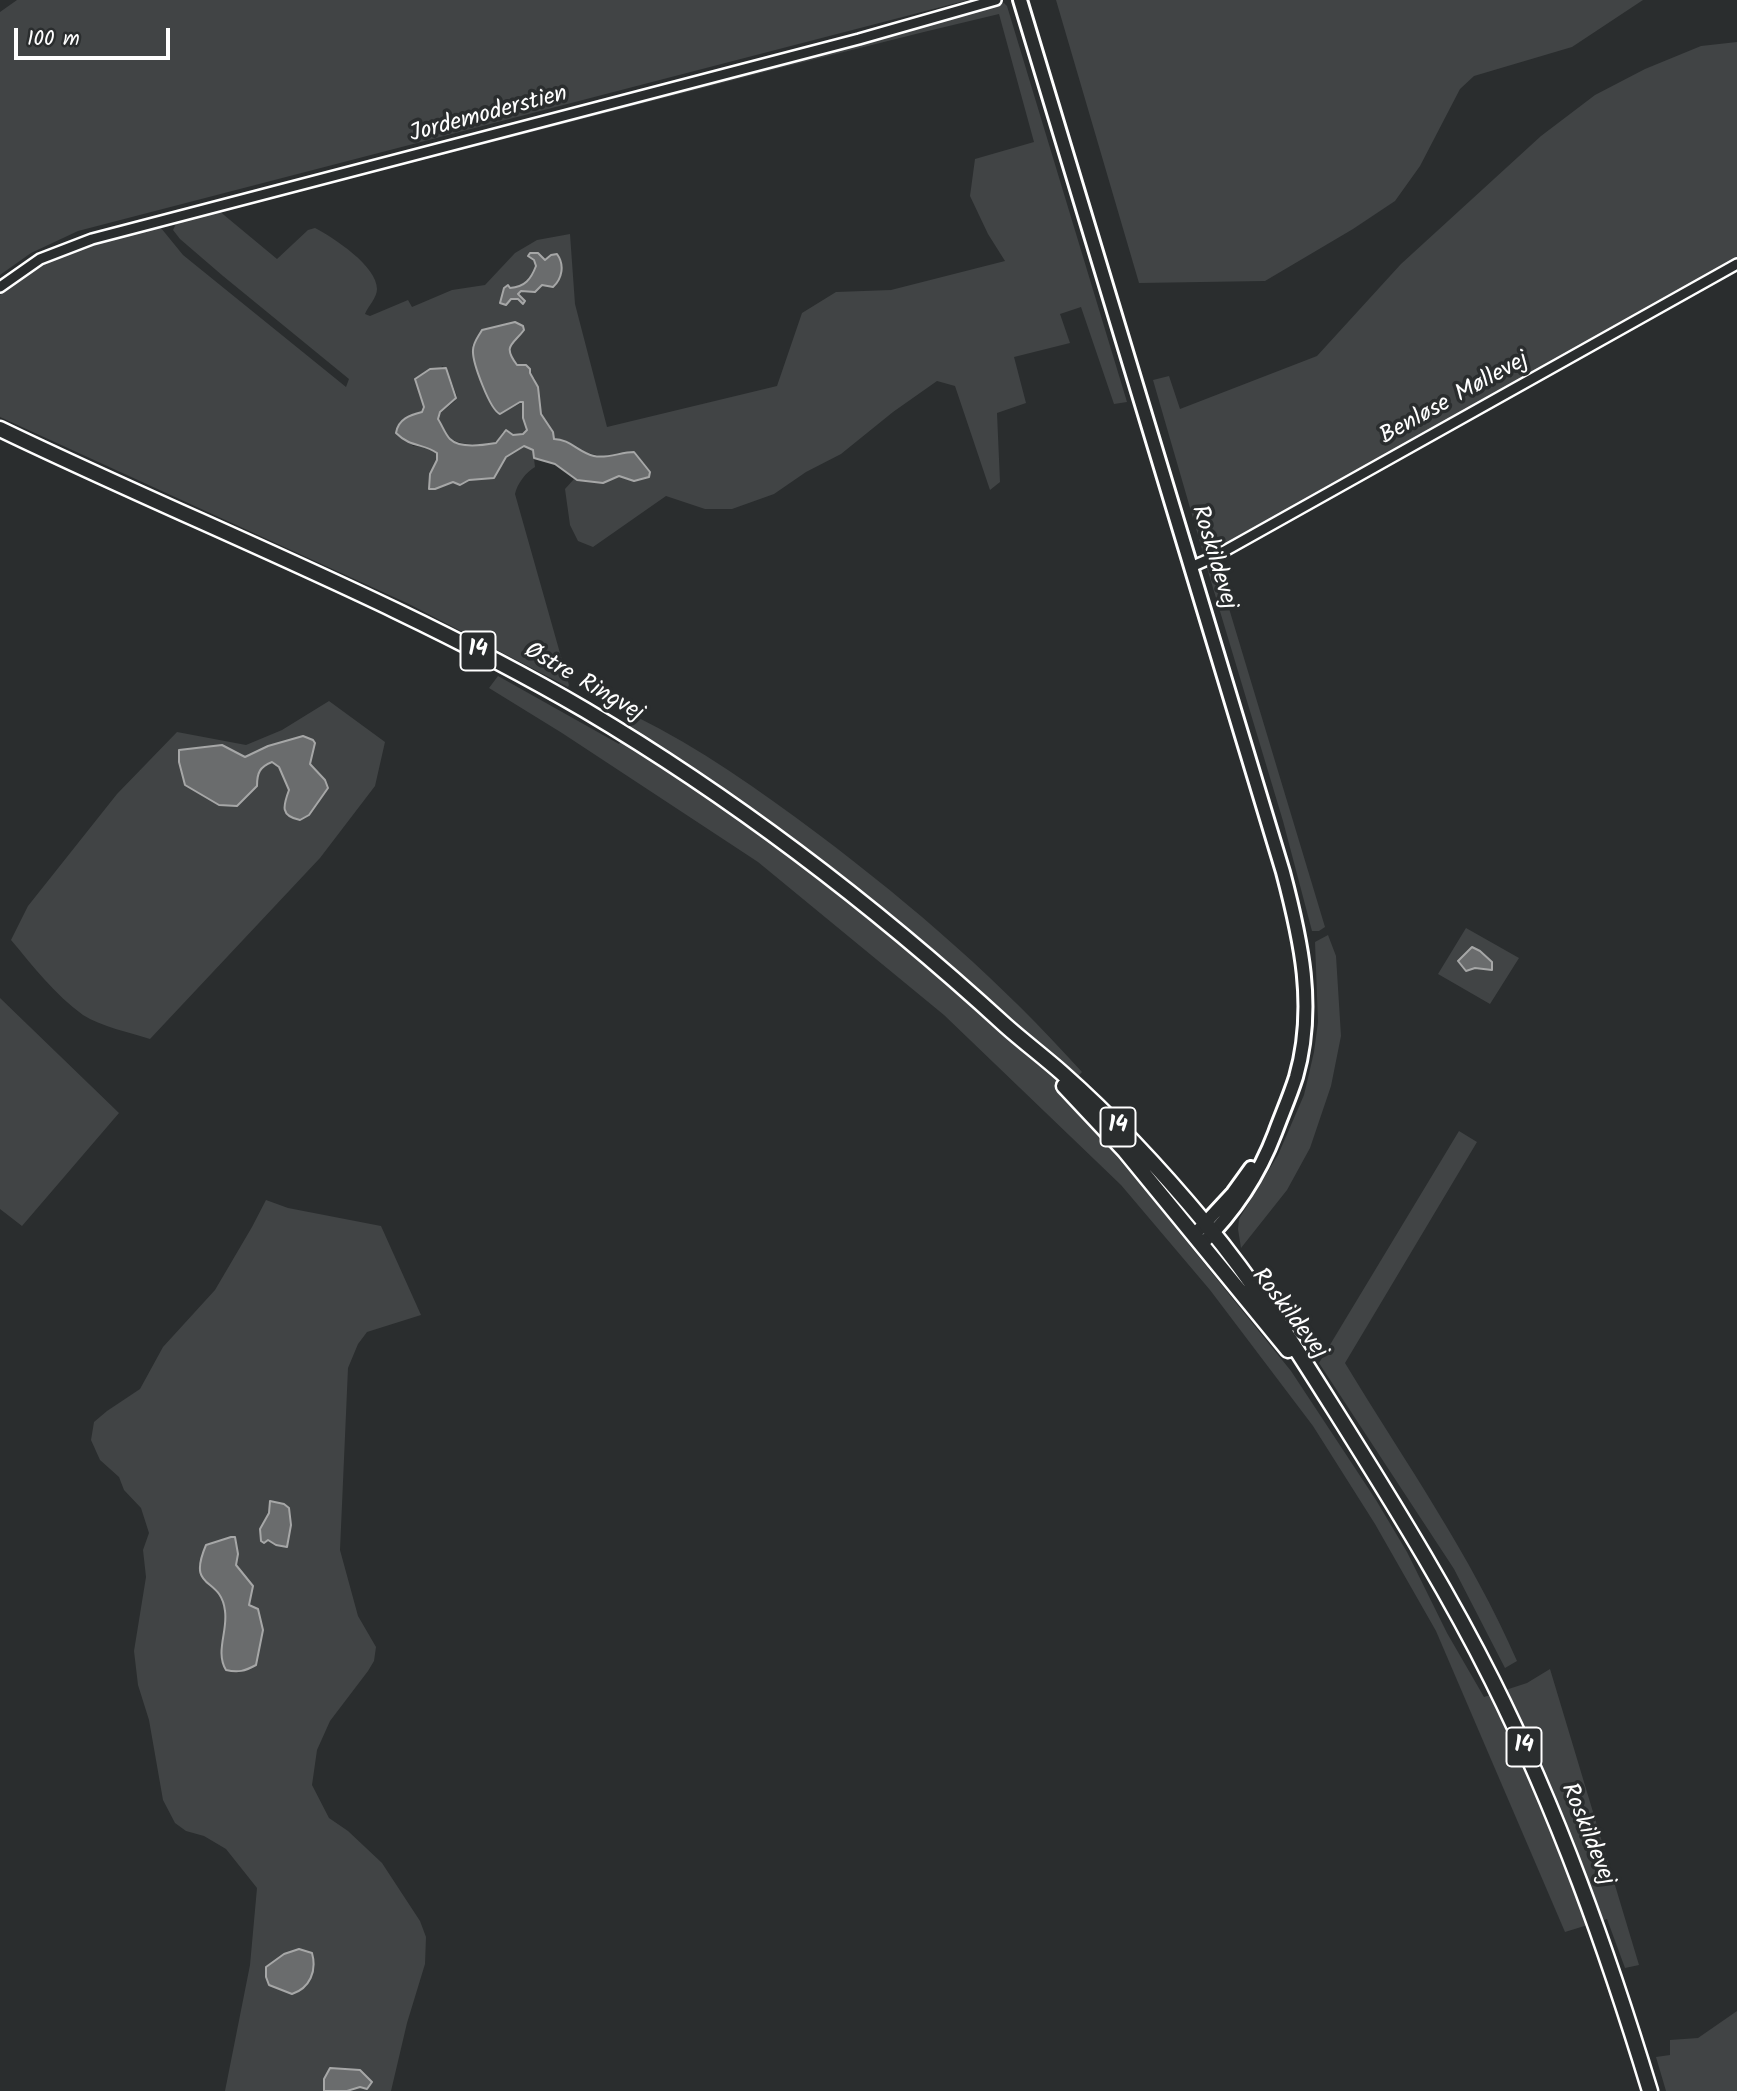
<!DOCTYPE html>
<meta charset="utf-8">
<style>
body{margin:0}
#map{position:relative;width:1737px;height:2091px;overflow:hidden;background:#2a2d2e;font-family:Kalam,sans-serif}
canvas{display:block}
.scale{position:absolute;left:14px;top:28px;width:156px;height:32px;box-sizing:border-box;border:4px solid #fff;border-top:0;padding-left:9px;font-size:21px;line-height:24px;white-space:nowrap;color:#fff;-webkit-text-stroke:5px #2a2d2e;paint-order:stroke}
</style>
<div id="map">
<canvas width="1737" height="2091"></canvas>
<div class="scale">100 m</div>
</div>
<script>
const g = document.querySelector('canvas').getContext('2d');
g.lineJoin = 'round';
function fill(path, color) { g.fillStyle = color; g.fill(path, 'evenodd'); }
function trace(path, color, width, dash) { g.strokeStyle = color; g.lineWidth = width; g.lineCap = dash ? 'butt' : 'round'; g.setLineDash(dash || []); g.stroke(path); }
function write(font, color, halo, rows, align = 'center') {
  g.font = font + ' Kalam,sans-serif'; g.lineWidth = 7; g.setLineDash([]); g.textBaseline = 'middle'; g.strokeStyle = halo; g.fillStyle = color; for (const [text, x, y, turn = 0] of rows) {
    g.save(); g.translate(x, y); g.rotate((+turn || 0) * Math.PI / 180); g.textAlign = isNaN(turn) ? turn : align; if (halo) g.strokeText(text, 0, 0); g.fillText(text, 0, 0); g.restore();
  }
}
const green = new Path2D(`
 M17,0H968L78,231L31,253L0,275V12Z
 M1056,0H1643L1572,47L1474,76L1460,89L1420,166L1395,201L1353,229L1265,281L1139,283Z
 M1004,3L1007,6L1127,402L1114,404L1081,307L1060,314L1070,343L1014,357L1026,403L997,413L1000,482L990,490L955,386L937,381L893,412L841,454L806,472L774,494L732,509H705L666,496L593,547L578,541L570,525L565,489L574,479L603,483L619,476L627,479L607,456C592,457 569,446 554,439L553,432L541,414L535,379L530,373V369L526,365L517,366C506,352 509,344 522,333L482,330L472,346L473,355L497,414H500L523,402V418L527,430C520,437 512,435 503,432L496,443C470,446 442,447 438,415L455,401L457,396L446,368L442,366L422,412C411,414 400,418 396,430L413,446L428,447L437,453V460L430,474L429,488L432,490L453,482L460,485L469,480L497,474C501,458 511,453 524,446L533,450L535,467C526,472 517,484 515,494L569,685L568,687L409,604L0,417V295C44,254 104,239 161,228L183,255L346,387L349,379L223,276L180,239L173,230L177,222L218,210L277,259L308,230L315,228C334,238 377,266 377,289C377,298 368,306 365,314L370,316L408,300L412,307L452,290L485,285L515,253L537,240L570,234L575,304L607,427L777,386L802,313L836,292L891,290L1005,261L988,234L970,196L975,159L1034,142L999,14C804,60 609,113 414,162V160Z
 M1737,42V262L1204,556L1153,380L1169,376L1180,409L1317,356L1401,264L1541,136L1595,95L1645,69L1701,46Z
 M1215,562L1325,927L1319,931H1312L1283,821L1207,568Z
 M498,676L619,744L635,716C700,748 759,790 818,834C916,908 1000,981 1082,1072L1060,1096L1098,1134L1149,1195L1291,1371L1376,1500L1407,1552L1447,1633L1484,1697L1527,1683L1550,1669L1639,1965L1625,1968L1607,1919L1565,1932L1436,1631L1375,1524L1313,1426L1210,1290L1121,1185L944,1015L758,862L562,733L489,688Z
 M329,701L385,742L375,786L320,858L150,1039C129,1032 102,1027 83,1015C55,995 33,966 11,940L28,906L117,794L177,732L246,745L282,730Z
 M1466,928L1519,958L1490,1004L1438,974Z
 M1328,935L1336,956L1341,1036L1331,1086L1310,1148L1287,1190L1241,1248L1238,1229L1239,1219L1278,1155L1304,1095L1314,1052L1318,1022L1315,942Z
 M0,998L119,1113L22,1226L0,1209Z
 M1459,1131L1477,1142L1345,1363C1405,1462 1471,1555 1517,1661L1505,1668L1454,1569L1319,1363Z
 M266,1200L288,1208L381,1226L421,1315L367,1332L358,1344L348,1368L340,1550L358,1616L376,1647L374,1661L368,1671L330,1721L317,1750L312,1785L329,1818L348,1831L382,1863L420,1921L426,1937L425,1964L407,2023L391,2091H225L250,1965L257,1888L226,1849L204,1836L186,1831L175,1823L163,1800L149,1720L138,1685L134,1651L146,1577L143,1550L149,1533L141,1508L124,1490L119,1477L100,1460L91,1440L94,1422L107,1411L140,1389L163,1347L215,1290L252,1227Z
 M1737,2011V2091H1666L1656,2057L1670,2055V2040L1698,2038Z`);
const water = new Path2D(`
 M530,253H538L545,260L551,255L557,254C565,265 562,279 553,287L542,285L535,292L521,291L518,294L525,301L523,304L518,299H511L506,305L500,303L504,288L508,285L510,288C525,287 531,279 536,266L534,260L528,256Z
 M515,322L523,326L524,330C513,345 502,345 517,365H526L530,369V373L538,387L541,414L553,432L554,439C570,439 579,453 594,456C607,459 621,452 634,452L650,472L649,477L634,481L619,476L603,483L577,480L555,464L534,458L533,450L524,446L506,457L494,478L469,480L460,485L453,482L435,489H429L430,474L437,460V453C423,443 411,448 396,433C398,419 410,415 422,412L424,407L415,379L430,369L446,368L456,398L440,412L438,419C442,425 445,434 450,439C460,449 484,445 496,443L506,430L513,435L523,434L527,430L523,418V402H520L500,414C490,410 472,362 473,350C473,343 478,337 482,330Z
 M303,736L313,740L315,743L310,764L325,780L328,788L309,815L300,820C280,816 283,806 289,790L279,767L272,762C260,767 257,772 257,786L237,806L219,805L185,785L179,762V750L222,745L245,757L268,746Z
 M1472,947L1480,951L1492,962V970L1475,968L1466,971L1458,961Z
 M270,1501L284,1504L289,1508L291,1525L287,1547L276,1545L268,1540L264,1543L261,1541L260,1529L269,1513Z
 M231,1537H235L238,1554L236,1565L253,1586L249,1605L258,1609L263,1630L256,1665C245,1671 238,1673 226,1670C215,1652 228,1631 225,1611C221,1575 186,1592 206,1545Z
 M299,1949L312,1953C317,1971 310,1988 292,1994L269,1985L266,1977V1967L284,1954Z
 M330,2068L360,2070L372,2082L367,2089L360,2087L347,2091H324V2079Z`);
const street = new Path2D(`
 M0,287L40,259L92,239L859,39L996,0
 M1191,567L1214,557L1737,264`);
const secondary = new Path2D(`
 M1020,0L1283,872C1301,940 1316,1007 1296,1077C1290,1096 1282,1114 1275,1133C1259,1175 1235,1212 1202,1244
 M1195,1234L1233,1193L1251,1168`);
const primary = new Path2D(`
 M0,429C195,523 398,601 585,710C737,800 876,907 1006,1026C1024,1042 1044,1057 1062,1073C1114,1119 1162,1171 1206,1224C1261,1290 1305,1363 1351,1436C1401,1516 1450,1596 1492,1680C1558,1812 1607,1950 1650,2091
 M1064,1086L1125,1151L1288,1350`);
const shields = [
 [478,651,35],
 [1118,1127,35],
 [1524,1747,35]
];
const shieldNames = [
 ["14",478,651],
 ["14",1118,1127],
 ["14",1524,1747]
];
const streetNames = [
 ["Jordemoderstien",489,116,-15],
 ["Benløse Møllevej",1455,400,-29],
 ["Roskildevej",1212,558,73],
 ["Østre Ringvej",583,684,30],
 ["Roskildevej",1288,1315,52],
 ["Roskildevej",1586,1835,68]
];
fill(green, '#414445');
fill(water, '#6a6c6d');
trace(water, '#a6a7a7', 2);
trace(street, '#fff', 14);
trace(secondary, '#fff', 18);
trace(primary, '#fff', 19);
trace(street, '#2a2d2e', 9);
trace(secondary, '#2a2d2e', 12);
trace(primary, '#2a2d2e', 14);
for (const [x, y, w] of shields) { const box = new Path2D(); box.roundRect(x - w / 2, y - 19.5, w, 39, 5); g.fillStyle = '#2a2d2e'; g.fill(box); trace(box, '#fff', 2); }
write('bold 23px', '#fff', null, shieldNames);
write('24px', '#fff', '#2a2d2e', streetNames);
</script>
